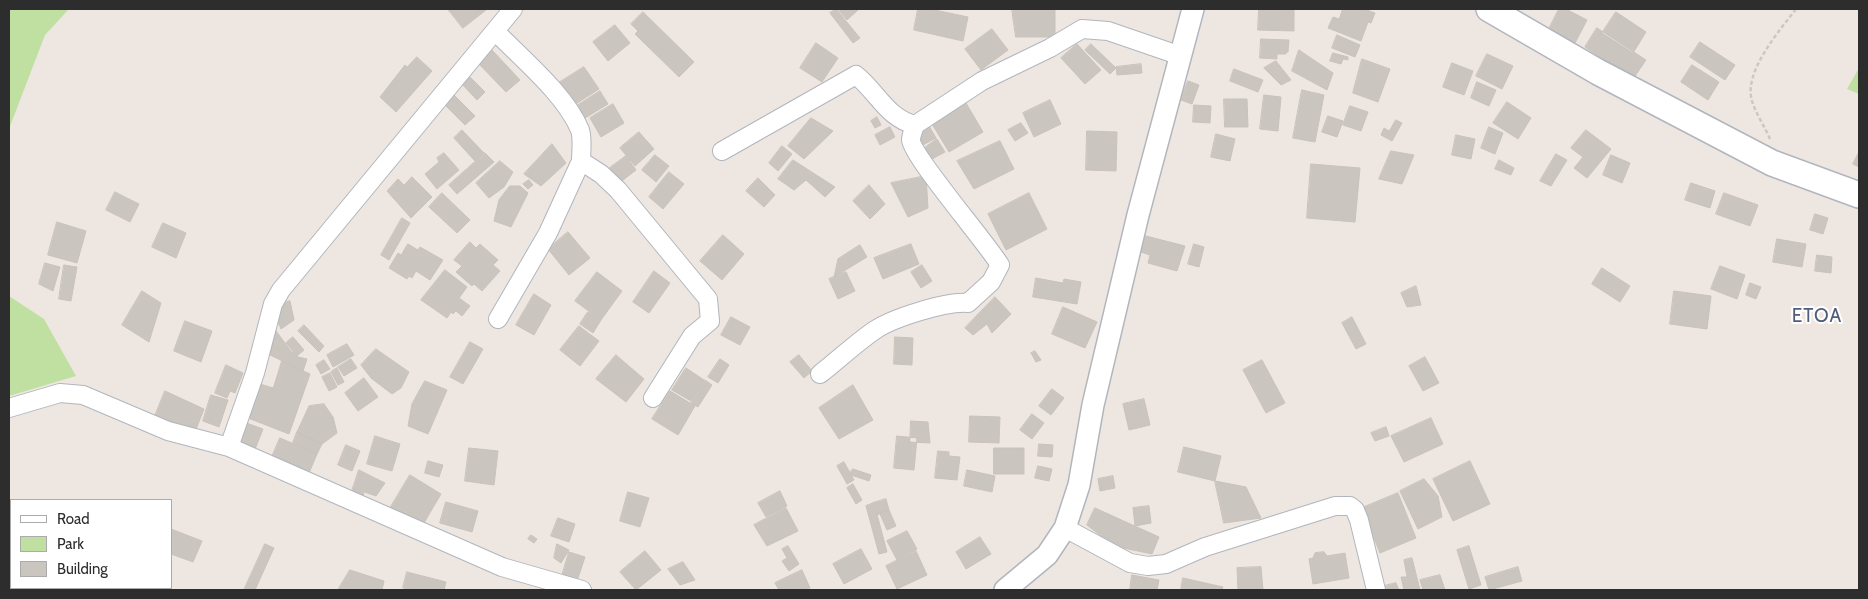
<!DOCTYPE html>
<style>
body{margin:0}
#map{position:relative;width:1868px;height:599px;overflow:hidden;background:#eee7e1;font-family:Cabin,sans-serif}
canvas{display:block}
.frame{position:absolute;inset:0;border:10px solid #2d2d2d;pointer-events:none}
.legend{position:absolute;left:10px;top:499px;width:162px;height:90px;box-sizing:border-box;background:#fff;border:1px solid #ababab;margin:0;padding:6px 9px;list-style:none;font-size:15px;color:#2d2d2d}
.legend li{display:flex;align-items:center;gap:10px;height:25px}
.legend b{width:25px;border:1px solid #ababab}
</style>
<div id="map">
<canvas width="1868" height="599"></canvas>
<div class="frame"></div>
<ul class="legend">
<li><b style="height:6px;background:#fff"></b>Road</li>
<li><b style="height:14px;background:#c0e0a2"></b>Park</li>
<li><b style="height:14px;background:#cac5bf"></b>Building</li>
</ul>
</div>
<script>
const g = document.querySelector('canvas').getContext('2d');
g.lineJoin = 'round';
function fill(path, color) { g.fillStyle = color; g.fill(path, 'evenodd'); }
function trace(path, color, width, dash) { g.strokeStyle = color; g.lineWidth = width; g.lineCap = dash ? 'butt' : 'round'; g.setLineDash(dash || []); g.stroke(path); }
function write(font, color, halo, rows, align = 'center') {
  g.font = font + ' Cabin,sans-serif'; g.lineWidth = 4; g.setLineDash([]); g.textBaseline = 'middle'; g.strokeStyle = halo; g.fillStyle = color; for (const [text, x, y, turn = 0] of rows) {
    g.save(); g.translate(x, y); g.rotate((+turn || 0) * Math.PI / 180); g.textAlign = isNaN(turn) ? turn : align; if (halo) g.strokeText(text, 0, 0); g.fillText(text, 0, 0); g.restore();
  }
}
const green = new Path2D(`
 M9,9H69L45,35L9,129Z
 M1859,68V94L1847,89Z
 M9,296L44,319L76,376L9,396Z`);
const building = new Path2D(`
 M448,9H485L486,10L463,28Z
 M836,9L860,38L853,43L830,13Z
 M841,9H859L847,20L839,11Z
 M918,9H930L968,17L963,41L914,30Z
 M1012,9H1055V37H1016Z
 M1259,9H1294V31L1258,30Z
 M1343,9H1364L1375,13L1371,23L1368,22L1361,41L1328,28L1333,17L1339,19Z
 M1559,9H1566L1587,20L1575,43L1549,29Z
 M643,12L694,62L679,77L635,34L638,31L631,24Z
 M1616,12L1646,32L1633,53L1602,33Z
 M615,25L630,43L608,61L593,42Z
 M1597,28L1646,60L1633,79L1585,47Z
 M992,29L1008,50L981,70L965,49Z
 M1337,35L1360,45L1355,57L1332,48Z
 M1261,39L1289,40L1288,52H1286V54H1277V59L1260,58Z
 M1700,42L1735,65L1725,80L1690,57Z
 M816,43L838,58L822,82L800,68Z
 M1077,44L1101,70L1085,84L1061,58Z
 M1091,44L1116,68L1110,74L1085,50Z
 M492,50L520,80L506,92L478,63Z
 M1299,50L1333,73L1327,90L1292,71Z
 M1333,53L1348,57V60L1343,59L1341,64L1330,61Z
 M1487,54L1513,66L1502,89L1476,76Z
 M417,57L432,71L396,112L380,97L405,65L407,67Z
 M1362,59L1390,69L1378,102L1353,93Z
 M1276,61L1291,80L1281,85L1264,68Z
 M1452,63L1473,71L1464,95L1443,87Z
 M1141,64L1142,73L1117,75L1116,67Z
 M1692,65L1719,82L1708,100L1681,82Z
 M584,67L599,89L563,112L549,89Z
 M1234,69L1263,80L1258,92L1230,81Z
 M466,73L485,92L477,100L459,81Z
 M1188,81L1199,85L1192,104L1181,100Z
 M1477,82L1496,90L1489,106L1471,98Z
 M1302,90L1324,95L1315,142L1293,138Z
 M600,91L608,104L572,126L564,114Z
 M454,95L475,116L465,125L444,104Z
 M1264,95L1281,97L1278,131L1260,129Z
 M1224,99H1247L1248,127H1225Z
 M1050,100L1061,124L1034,137L1023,113Z
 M1507,102L1531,118L1518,139L1493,123Z
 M966,103L983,132L949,152L932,124Z
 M613,104L624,123L601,137L590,118Z
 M1194,105L1211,106L1210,123L1193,122Z
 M1350,106L1368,112L1361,131L1343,125Z
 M1328,116L1343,121L1337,137L1322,132Z
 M877,117L881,125L875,128L871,121Z
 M811,118L833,131L804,159L788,146Z
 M1396,120L1402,123L1392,141L1381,135L1384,128L1389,131Z
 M1021,123L1028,133L1015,141L1008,130Z
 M929,126L936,138L921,146L914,135Z
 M890,127L895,137L880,145L875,135Z
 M1489,127L1503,133L1495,154L1481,148Z
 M462,130L484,153L475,161L454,138Z
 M1586,130L1611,149L1587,178L1574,168L1583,157L1571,148Z
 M1087,131L1117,132L1116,171L1086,170Z
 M639,132L654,149L635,166L620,148Z
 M1216,134L1235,139L1230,161L1211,157Z
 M1456,135L1475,139L1471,159L1452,155Z
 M937,139L945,152L930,160L923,149Z
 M1000,141L1014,169L974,189L957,161Z
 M552,144L566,163L541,186L524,174Z
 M782,146L792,154L778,171L769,163Z
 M1391,151L1414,155L1402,184L1379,179Z
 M1859,152V167L1853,164Z
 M444,153L459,170L437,189L425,174L439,162L437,158Z
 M485,153L494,162L457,194L449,185Z
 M1556,154L1567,160L1551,186L1540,181Z
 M655,155L669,166L656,182L642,170Z
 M1611,155L1630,163L1622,183L1603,175Z
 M626,156L636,170L618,184L607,170Z
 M793,160L835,187L825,197L806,180L794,190L778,179Z
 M1499,160L1514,168L1511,175L1495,169Z
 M500,161L513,172L504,187L489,198L476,183Z
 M1311,164L1360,168L1355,222L1307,218Z
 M669,172L684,184L663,209L649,197Z
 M926,176L928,208L908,217L891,183Z
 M412,177L432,197L411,218L387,191L398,179L404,185Z
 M758,178L775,195L764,207L746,191Z
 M529,180L533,185L528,189L523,184Z
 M1691,183L1715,191L1710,208L1685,200Z
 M869,185L885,204L870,219L853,201Z
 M510,186H520L528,193L511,227L494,221L499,200Z
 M115,192L139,204L130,222L106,210Z
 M442,193L470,220L457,233L429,207Z
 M1029,193L1047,229L1006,250L988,214Z
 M1724,193L1758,205L1750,226L1716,214Z
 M1815,214L1828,218L1823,234L1810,230Z
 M402,218L410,223L389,260L381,255Z
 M57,222L86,231L77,263L48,255Z
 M163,223L186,233L176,258L152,247Z
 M568,232L590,258L569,275L548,249Z
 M723,235L744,254L722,280L700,261Z
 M1146,236L1185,246L1177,271L1148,263L1150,255L1141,252Z
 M1777,239L1806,244L1802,267L1773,262Z
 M470,242L476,248L480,244L498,260L493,265L500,271L482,291L474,284L472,286L456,272L462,266L454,260Z
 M408,244L418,250L420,247L443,260L430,280L416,271L412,278L409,276L407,279L389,268L398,253L401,255Z
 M911,244L919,264L883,279L874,258Z
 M1194,244L1204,247L1199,267L1188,264Z
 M860,245L867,257L834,277L838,259Z
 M1817,255L1832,257L1831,273L1815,271Z
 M45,263L60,267L53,291L39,284Z
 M64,265L77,267L71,301L59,299Z
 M922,265L932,281L921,288L911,272Z
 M1720,266L1745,275L1737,299L1711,289Z
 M1602,268L1630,286L1620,302L1592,284Z
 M445,270L467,287L459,298L470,306L462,316L456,311L453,314L451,312L447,318L421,300Z
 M654,271L670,283L649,313L633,302Z
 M597,272L622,291L601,320L575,301Z
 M846,272L855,291L838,299L829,279Z
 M1036,278L1063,283L1064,279L1081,282L1077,304L1033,297Z
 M1750,283L1761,287L1756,299L1746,295Z
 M1416,286L1421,305L1407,307L1401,293Z
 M142,291L161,303L149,342L122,325Z
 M1674,291L1711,296L1707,329L1670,324Z
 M534,294L551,305L534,335L516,325Z
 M995,297L1011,314L992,333L987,324L973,335L965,328Z
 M290,301L294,320L281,329L275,315L276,306Z
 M1063,307L1097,322L1085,348L1052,334Z
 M588,312L601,320L593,333L580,324Z
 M731,317L750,327L740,345L721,335Z
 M1352,317L1366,344L1356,349L1342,323Z
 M185,321L212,331L201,362L174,351Z
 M271,324L290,350L298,357L307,359L303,371L266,353Z
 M304,325L324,346L319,352L298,331Z
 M579,326L599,341L580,366L560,350Z
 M293,337L304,350L297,356L286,343Z
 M895,337L913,338L912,365L894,364Z
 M470,342L483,349L463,384L450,377Z
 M347,344L354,355L333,367L327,355Z
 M376,349L409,372L401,388L392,394L371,378L361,365Z
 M1035,351L1041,360L1036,362L1031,353Z
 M616,355L644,379L626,402L596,379Z
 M799,355L812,371L804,378L790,362Z
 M1425,357L1439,383L1423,391L1409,366Z
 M351,359L357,368L344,376L338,367Z
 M720,359L729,365L718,383L708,377Z
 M324,360L330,369L321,374L316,365Z
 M1262,360L1285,403L1266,413L1243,370Z
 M282,361L310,374L289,434L248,418L260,384L273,388Z
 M226,365L243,373L235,393L230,391L227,398L215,393Z
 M337,368L344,382L338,385L331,372Z
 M686,368L704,380L691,401L672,390Z
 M330,373L337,387L329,391L322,377Z
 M364,378L378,397L358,411L345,393Z
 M705,380L712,385L698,407L691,403Z
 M425,381L447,390L428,434L408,426L412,404Z
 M853,385L873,420L839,439L819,408Z
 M1052,389L1064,398L1051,415L1039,406Z
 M165,391L204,409L195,432L172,425L155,416Z
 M670,391L695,406L678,435L652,419Z
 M211,395L228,400L219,427L203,421Z
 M1144,399L1150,425L1129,430L1123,404Z
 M324,404L333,417L337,433L322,444L297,432L309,406Z
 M1032,414L1044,423L1032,439L1020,430Z
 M970,416L1000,417L999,443L969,442Z
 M1431,418L1443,444L1404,462L1391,436Z
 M241,421L263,429L254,452L233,444Z
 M911,421L928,422L930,443L910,442Z
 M1386,427L1389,436L1375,441L1371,433Z
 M297,432L322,444L317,454L293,443Z
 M375,436L400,444L392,471L367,464Z
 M897,436L917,438L914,470L894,468Z
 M280,438L317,454L309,473L272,457Z
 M1039,444L1053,445L1052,457L1038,456Z
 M346,445L360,451L352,471L338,465Z
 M1184,447L1221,456L1215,481L1178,472Z
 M469,448L498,451L494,485L465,481Z
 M994,448H1024V474H994Z
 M938,451L949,452V456L960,457L957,480L935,478Z
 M428,461L443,465L439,477L425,473Z
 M1470,461L1490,504L1453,521L1433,479Z
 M844,462L854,480L847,484L837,466Z
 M1038,466L1052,469L1049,481L1035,478Z
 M853,469L871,475L869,481L851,475L850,472Z
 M359,470L385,483L376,496L353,488Z
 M967,470L995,476L992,492L964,486Z
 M410,475L441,494L421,528L389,510Z
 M1113,476L1115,488L1100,491L1098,479Z
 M1424,479L1438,496L1442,517L1418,529L1400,491Z
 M1215,481L1246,487L1261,518L1224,523Z
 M853,484L862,500L856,504L847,488Z
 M353,488L364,493L361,501L350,496Z
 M780,491L787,506L766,517L758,503Z
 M628,492L649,498L640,527L620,521Z
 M1398,493L1416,538L1380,553L1362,508Z
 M886,499L889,510L877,515L873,503Z
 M446,502L478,511L472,532L440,523Z
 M874,503L887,552L879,554L866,506Z
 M1149,506L1151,523L1135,526L1133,508Z
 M786,508L798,531L767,546L754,525Z
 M1095,508L1159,537L1152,554L1114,546L1087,525Z
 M889,510L896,526L887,530L880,514Z
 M558,518L575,524L569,542L551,536Z
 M171,529L202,541L193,562L171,554Z
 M907,531L917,549L897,560L887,541Z
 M531,535L537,539L534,543L528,539Z
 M980,537L991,554L966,569L956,552Z
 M265,544L274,548L255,590H244Z
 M557,544L569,550L561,563L554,558Z
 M788,546L799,564L789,571L782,561L787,558L782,549Z
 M1469,546L1481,585L1469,589L1457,550Z
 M861,549L872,569L844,584L833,564Z
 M645,551L661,570L636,590L620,572Z
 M916,551L927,575L897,589L886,566Z
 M569,552L585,557L577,581L562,576Z
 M1324,552L1327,556L1345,553L1349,578L1313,584L1309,559L1313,558L1315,553Z
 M1412,558L1420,590H1404L1401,577H1407L1404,560Z
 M683,562L695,580L680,585L668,569Z
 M1261,567L1263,590H1238L1237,568Z
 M1518,567L1522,581L1489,590L1485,577Z
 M350,570L384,581L382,590H338Z
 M802,570L810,588L806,590H779L775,583Z
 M407,572L446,582L444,590H414L403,588Z
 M1132,575L1159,580L1157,590H1130Z
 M1440,575L1445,590H1423L1420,580Z
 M1183,578L1223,587L1222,590H1181Z
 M1396,583L1399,590H1381L1380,587Z`);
const path = new Path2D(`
 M1770,139C1765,127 1756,114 1752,101C1743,72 1780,30 1796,9`);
const minor = new Path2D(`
 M495,31C522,59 565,94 580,130C583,139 581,152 581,161L601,174L618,190L708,299L710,321L692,336L653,398
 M722,151L856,75C878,93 887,118 915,125L982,81L1050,48L1082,29L1108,31L1181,56
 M498,319L548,233L581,161
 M820,374C838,360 856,343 875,330C893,318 946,301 968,303L991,282L1000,265C986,242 912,156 911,140C911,135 914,129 915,125
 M9,408L60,393L83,395L168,431L229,447L502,567L582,590
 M229,447L255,373L273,304L281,290L513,9
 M1065,528L1130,563L1148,566L1166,564L1205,547L1335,506H1350L1355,510L1359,520L1376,590
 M9,579L11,582`);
const tertiary = new Path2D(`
 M1005,590L1047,555L1065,528L1079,485L1093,405L1138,215L1193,9`);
const secondary = new Path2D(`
 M1489,9L1598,72L1772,163L1859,195`);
const quarterNames = [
 ["ETOA",1817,316]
];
fill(green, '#c0e0a2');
fill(building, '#cac5bf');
trace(building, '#c9c2ba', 1);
trace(minor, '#b1b5bd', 20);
trace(tertiary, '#b1b5bd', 24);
trace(secondary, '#b1b5bd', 28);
trace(path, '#c8c8c8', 2.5, [4, 2.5]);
trace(minor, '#fff', 18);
trace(tertiary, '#fff', 21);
trace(secondary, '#fff', 25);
g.letterSpacing = '1px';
write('19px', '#505e7c', '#fff', quarterNames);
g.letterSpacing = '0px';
</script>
